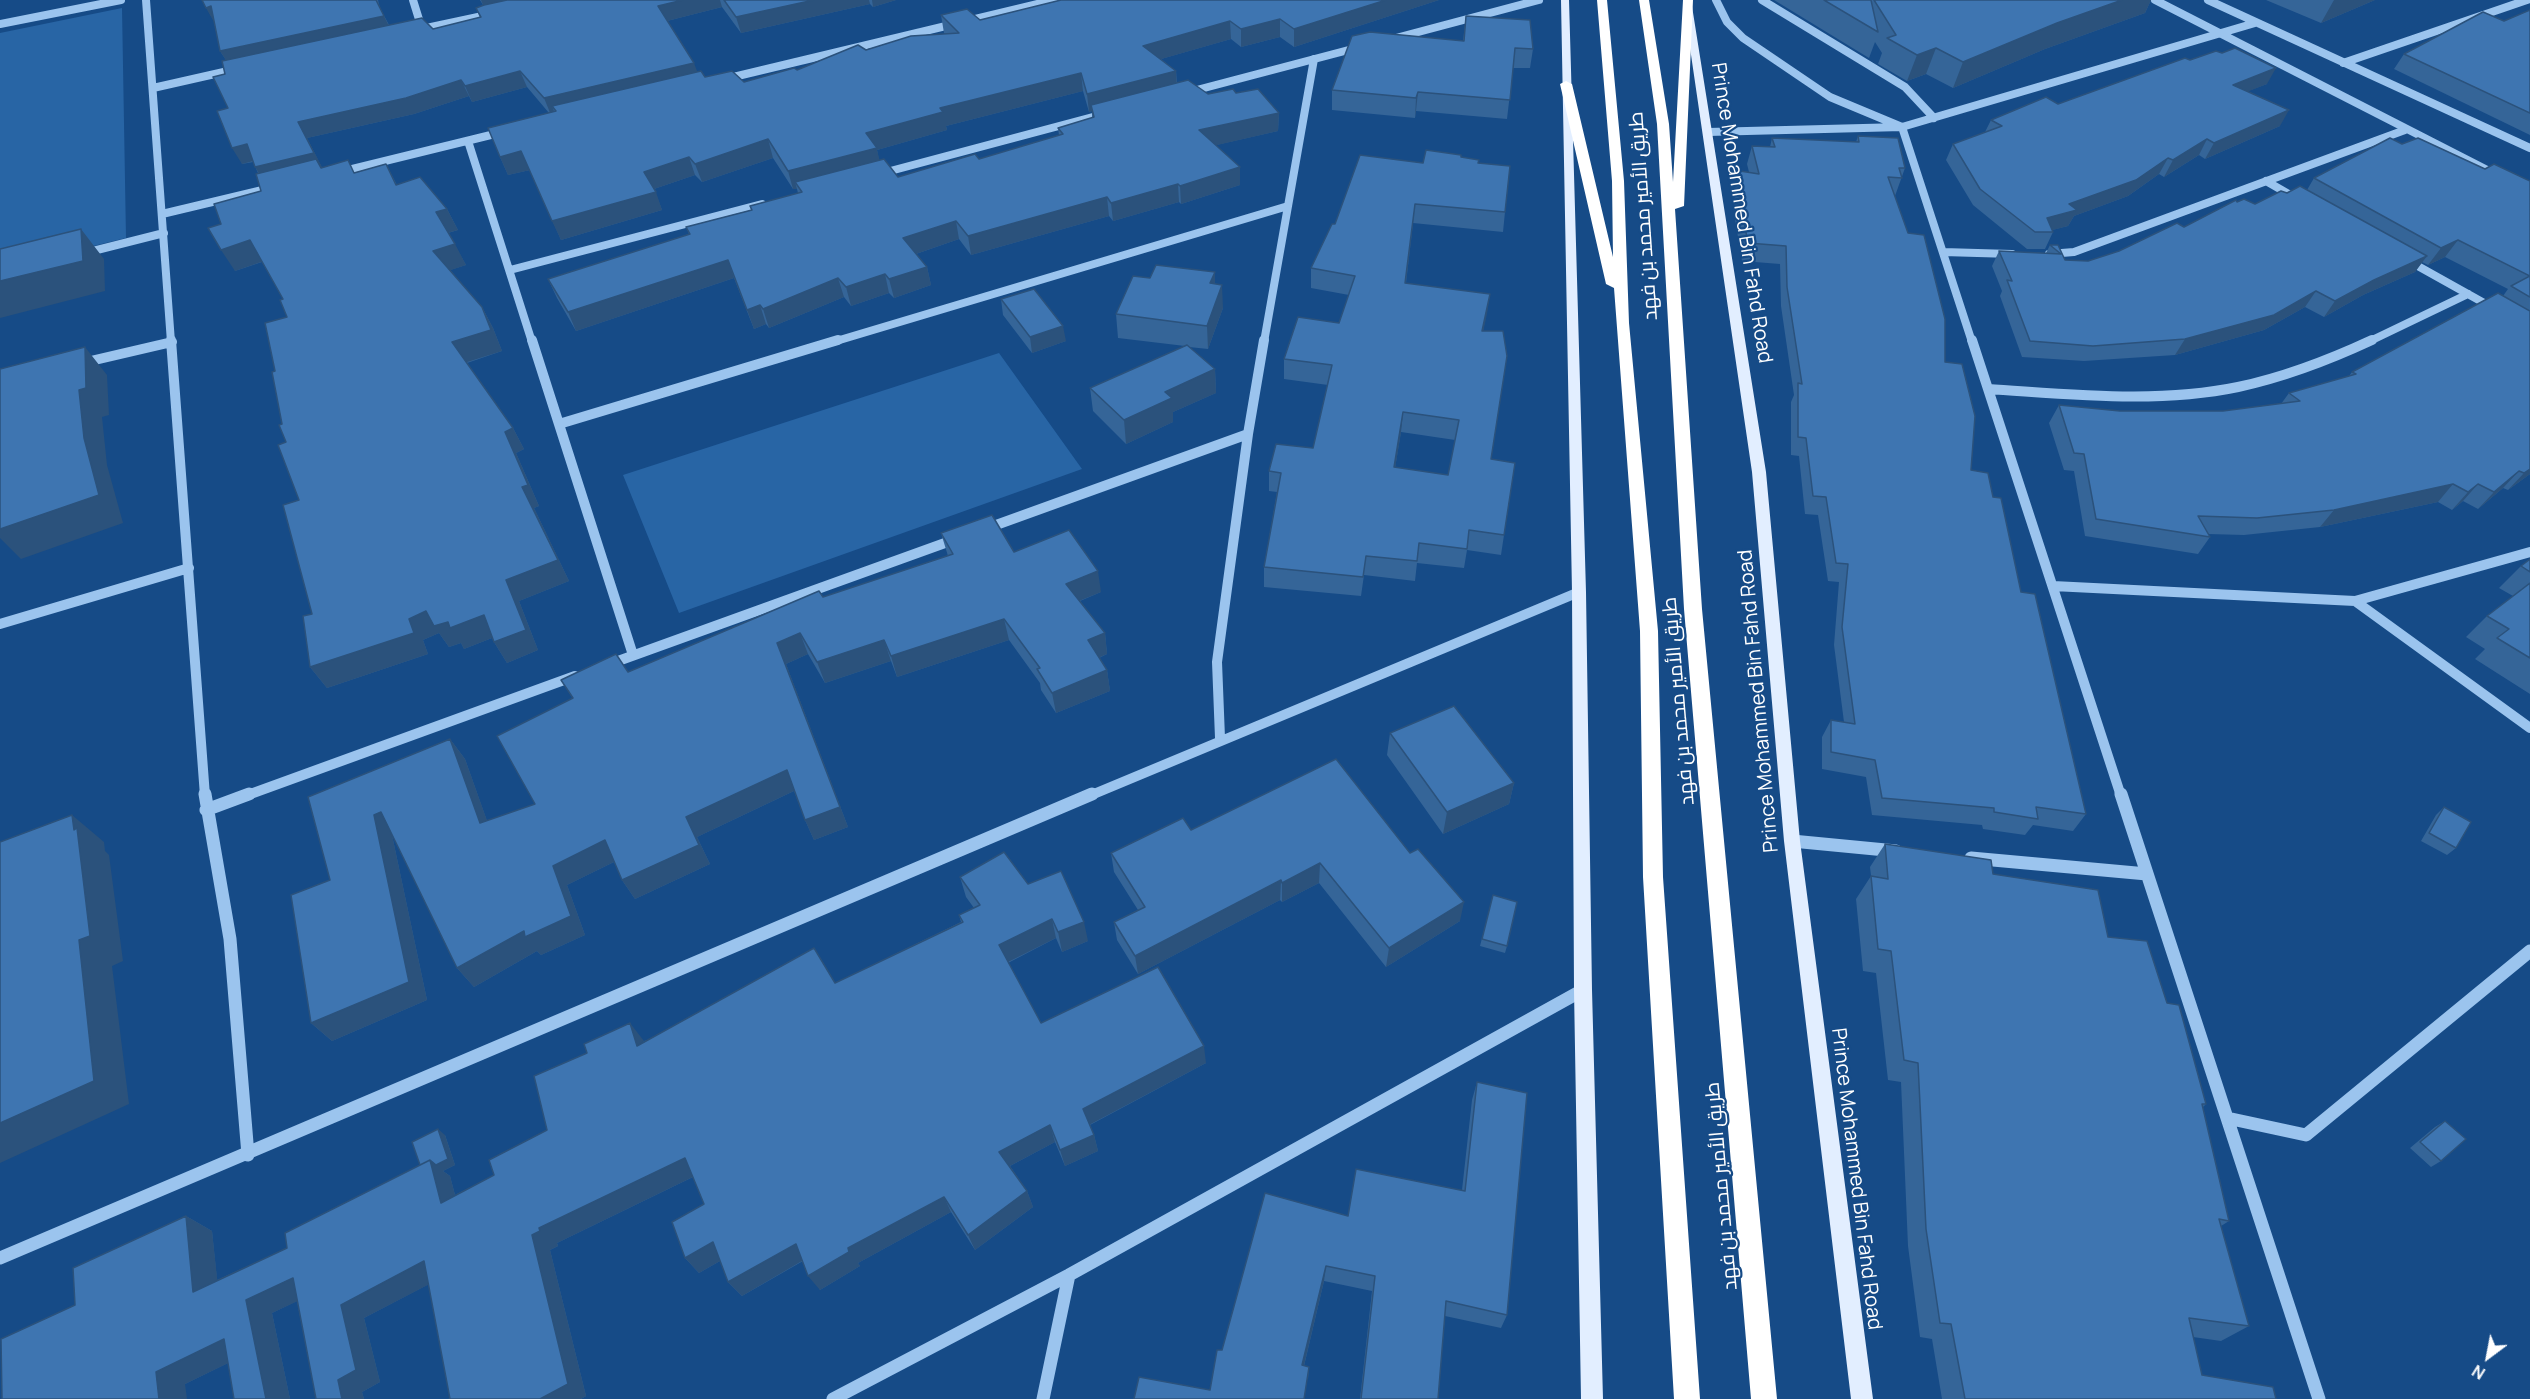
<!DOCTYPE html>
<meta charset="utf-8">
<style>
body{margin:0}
#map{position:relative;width:2530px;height:1399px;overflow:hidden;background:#164b87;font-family:Manrope,sans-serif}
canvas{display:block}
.north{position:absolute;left:2458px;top:1327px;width:60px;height:60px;-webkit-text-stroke:4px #164b87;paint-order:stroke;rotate:212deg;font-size:16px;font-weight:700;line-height:24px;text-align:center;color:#fff}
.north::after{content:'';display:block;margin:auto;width:21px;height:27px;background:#fff;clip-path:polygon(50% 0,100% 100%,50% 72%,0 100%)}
</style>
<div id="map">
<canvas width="2530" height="1399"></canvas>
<div class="north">N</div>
</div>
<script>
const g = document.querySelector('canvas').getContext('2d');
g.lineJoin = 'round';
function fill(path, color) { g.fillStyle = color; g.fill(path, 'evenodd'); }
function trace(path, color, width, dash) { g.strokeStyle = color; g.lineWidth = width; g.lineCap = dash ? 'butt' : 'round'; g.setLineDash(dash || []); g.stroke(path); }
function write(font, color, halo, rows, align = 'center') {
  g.font = font + ' Manrope,Cairo,sans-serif'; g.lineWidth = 4.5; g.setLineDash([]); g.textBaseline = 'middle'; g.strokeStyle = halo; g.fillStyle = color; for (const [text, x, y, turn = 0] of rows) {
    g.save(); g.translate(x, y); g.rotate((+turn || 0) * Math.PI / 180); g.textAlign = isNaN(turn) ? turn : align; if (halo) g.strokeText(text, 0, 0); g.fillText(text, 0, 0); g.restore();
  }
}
const green = new Path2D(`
 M122,8L126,238L0,269V33Z
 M999,353L1082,469L679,613L623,475Z`);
const minorFar2 = new Path2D(`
 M146,0L171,342
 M413,0L422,29
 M1716,0L1727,22L1743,38L1830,97L1902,127L1972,342
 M1762,0L1905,87L1934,118
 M2155,0L2497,175
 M2208,0L2530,148
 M0,24L121,0
 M417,30L492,14
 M1392,39L1539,0
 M2343,63L2527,0
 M725,79L1054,0
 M153,88L237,69
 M1189,92L1360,47
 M1708,132L1902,127L2255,23
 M468,141L532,342
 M340,172L503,132
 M879,174L1104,114
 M2266,181L2299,200
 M162,214L275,187
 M1943,252L2012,254
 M85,253L164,233
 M2049,254L2074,252L2405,130
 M2407,260L2493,308
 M510,270L762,204
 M833,342L1288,206
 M1264,342L1314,59
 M2368,342L2468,294`);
const minorFar1 = new Path2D(`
 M171,340L205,796
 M532,340L633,655
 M1972,340L2121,796
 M82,363L172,342
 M1988,389C2070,394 2157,404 2238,387C2285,377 2329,360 2372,340
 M559,424L838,340
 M985,529L1248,434
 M2053,586L2355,601L2530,552
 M2355,601L2530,728
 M0,624L189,568
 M607,665L956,539
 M1220,738L1217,662L1248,434L1264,340
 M245,796L575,676
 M1089,796L1579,592`);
const minor = new Path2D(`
 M205,794L230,939L248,1155
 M2121,794L2319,1399
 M206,810L249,794
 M1792,841L1896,851
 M1971,858L2147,874
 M2227,1118L2306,1135L2530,951
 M0,1258L1092,794
 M833,1399L1069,1275L1583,990
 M1043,1399L1069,1275`);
const major = new Path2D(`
 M1561,0H1569L1586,592L1592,990L1603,1399H1581L1574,990L1572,592Z
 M1683,0H1691L1766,472L1800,841L1873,1399H1851L1784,841L1752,472Z`);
const highway = new Path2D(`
 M1597,0H1607L1624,181L1629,323L1658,631L1663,877L1700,1399H1674L1643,877L1640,631L1614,288L1606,284L1560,84L1566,81L1572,84L1613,257L1612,181Z
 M1639,0H1649L1669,124L1673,182L1683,0H1693L1684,206L1675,209L1702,609L1777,1399H1751L1684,609L1657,124Z`);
const wall = new Path2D(`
 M202,0H378L380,8L389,25L433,29L480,18L476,8L483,5L480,0H896L873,7L870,4L741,33L722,7L667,21L697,72L705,77L744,82L797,70L866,50L945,34L944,33L941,15L980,20L1061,0H1439L1294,47L1280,37L1241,47L1231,39L1161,59L1176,71L1177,83L1208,94L1236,93L1279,113L1278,131L1216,145L1240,185L1181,204L1179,202L1113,221L1109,216L971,255L959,239L916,254L927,267L931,285L894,298L889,293L851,306L844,297L769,328L766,324L754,329L734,278L576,331L557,298L548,279L689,234L686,227L751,210L750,206L798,193L797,189H793L773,158L702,182L695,175L654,189L662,210L561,240L530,170L508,175L500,157L549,113L527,87L472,102L469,96L414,114L307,138L322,168L354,173L386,164L397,185L447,209L458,230L448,233L466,265L450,270L482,307L493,328L502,351L467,363L513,428L524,449L516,453L539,506L534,508L569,581L519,601L538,650L507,663L494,642L492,638L464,649L461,643L449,647L439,633L423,640L428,654L327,688L310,667L312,614L299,500L282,424L275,371L287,317L283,299L262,262L235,271L221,224L261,191L258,173L253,162L242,164L228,108L225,74L226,60L220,51L214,21ZM1083,91L1089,112L1092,111V118L1058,128L1059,135L979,159L898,177L879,160L877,150L947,130L946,126Z
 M1774,0H2151L2145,13L2045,49L1953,88L1926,74L1907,81L1878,64L1882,53L1875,42L1869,58Z
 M2266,0H2375L2321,23Z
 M2530,10V135L2394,69L2404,54L2504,21Z
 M1466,16L1533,49L1530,68H1513L1507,119L1416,111L1415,118L1332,110V90L1463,41Z
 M2190,60L2267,84L2248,91L2280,126L2205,159L2199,155L2164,177L2159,174L2128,196L2074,216L2068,226L2052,230L2053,232L2045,249H2027L1973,205L1946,160L1953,144L1985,132L1991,120L2058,104Z
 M1858,136L1905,168L1895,196L1945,362L1971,470L1993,497L2086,814L2073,831L2033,825L2025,835L1983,829L1982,825L1872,815L1866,777L1822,769V737L1831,720L1844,722L1834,645L1839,582L1828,581L1818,515L1805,514L1799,456L1791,455V402L1794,395L1781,306L1780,264L1742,261L1734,213L1735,189L1740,171L1749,172L1747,164L1752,146L1770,147L1772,138L1856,142Z
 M2402,144L2485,169L2530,181V474L2508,490L2503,488L2478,509L2463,501L2452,510L2438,502L2320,527L2244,535L2208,534L2210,537L2198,554L2085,536L2074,471L2064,470L2049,423L2059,405L2120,411H2223L2281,404L2289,393L2349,376L2352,372L2503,296L2508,289L2445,257L2428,265L2422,262L2415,272L2363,295L2324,317L2305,307L2264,330L2175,355L2084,361L2022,357L2000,296L2002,291L1992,266L1999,251L2046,253L2050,245H2058L2065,260L2088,261L2119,251L2184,227L2237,202L2255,204L2287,193L2307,190L2314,178Z
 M1461,157L1479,160V163L1505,212L1503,232L1413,223L1406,283L1490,294L1483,331L1491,459L1504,535L1501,555L1467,550L1464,568L1417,563L1415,581L1364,575L1361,596L1264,587V567L1277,492L1269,491V471L1313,448L1328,385L1284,379V359L1339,323L1349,295L1311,288V268L1335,224L1423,163ZM1401,432L1455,440L1448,475L1395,468Z
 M1215,272V284L1223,308L1208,349L1189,347L1215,369L1216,393L1173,412V422L1126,444L1093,411L1090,388L1185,346L1118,338L1116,314L1150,278Z
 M1001,299L1066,341L1032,353L1003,315Z
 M941,533L1014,552L1101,592L1080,601L1105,633L1107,654L1099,658L1107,670L1110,691L1056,713L1041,690L1040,683L1009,640L897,677L891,661L825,683L808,654L786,664L848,827L814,840L805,820L794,791L697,837L710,864L635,899L622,880L614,862L567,885L585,935L541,955L537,951L474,987L457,968L392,835L427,1000L332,1041L311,1023L330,880L450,739L465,759L487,821L535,804L573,699L561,680L628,672L823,597L948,556Z
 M2530,559V694L2475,659L2485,649L2466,637L2487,616L2513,596L2499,588L2521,566Z
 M1390,733L1514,783L1509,804L1443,834L1387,755Z
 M1336,759L1460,921L1386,967L1319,883L1282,902L1280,900L1138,974L1117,940L1114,922L1138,910L1114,872L1111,853L1191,830Z
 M2444,807L2456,848L2447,855L2421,841L2436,815Z
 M1885,844L1993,874L2108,937L2167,1003L2206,1104L2203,1107L2229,1221L2221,1226L2249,1326L2221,1341L2193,1337L2202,1375L2276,1399H1942L1932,1339L1920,1337L1908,1246L1901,1082L1888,1080L1876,973L1863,971L1856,899L1871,876L1870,867Z
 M960,877L1028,884L1088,941L1062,952L1056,938L1008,963L1041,1023L1206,1063L1090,1125L1094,1135L1098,1151L1065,1166L1055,1142L1010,1166L1027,1191L1033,1207L975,1250L951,1212L858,1263L860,1266L820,1290L803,1261L742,1296L728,1282L720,1261L699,1273L685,1258L704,1204L693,1177L557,1243L558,1246L550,1250L586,1396L581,1399H449H450L429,1284L364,1318L380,1382L362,1392L364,1399H316L297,1301L272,1313L290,1399H234L228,1363L185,1384L75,1305L186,1216L212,1231L217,1280L287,1248L420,1165L445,1135L455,1165L443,1171L450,1176L455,1195L494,1175L547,1130L644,1041L835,983L961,922L959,915L974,908L966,897Z
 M1493,895L1507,946L1505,953L1480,946Z
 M1477,1082L1507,1315L1501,1328L1445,1316L1438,1399H1360L1372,1291L1324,1281L1304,1366L1309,1367L1308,1379L1210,1390L1222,1350L1348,1216L1462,1190L1472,1100Z
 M2445,1121L2441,1161L2431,1167L2410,1148L2435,1127Z`);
const shadedWall = new Path2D(`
 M481,0H529L485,10Z
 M683,0H720L722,7L663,22L658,6Z
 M814,0H869L870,4L741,33L736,17Z
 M872,0H896L873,7Z
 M1386,0H1439L1294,47V29Z
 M2122,0H2151L2145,13L2045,49L1953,88L1963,62L2057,23Z
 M2334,0H2375L2321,23Z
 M211,6L214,22L206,8Z
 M384,16L391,30L229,65L220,51Z
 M1280,19V37L1241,47V29Z
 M1230,21L1231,39L1144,64L1143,46Z
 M1936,48L1926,74L1907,81L1917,55Z
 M694,63L700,79L552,106L555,114L551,115L544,98Z
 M2276,68L2267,84L2224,101L2233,85Z
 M520,71L527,87L472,102L465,86Z
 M1176,71L1177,89L1091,105L1092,111L1089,112L1087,94Z
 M1081,73L1083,91L946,126L947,130L877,150L881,166L795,182L797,189H793L788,171L866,133L940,108Z
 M461,80L469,96L414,114L307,138L323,169L265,183L255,167L298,122Z
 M1418,92L1416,111L1415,118L1416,98Z
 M2289,110L2280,126L2205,159L2214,143Z
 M1279,113L1278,131L1200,149L1199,130Z
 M768,139L773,158L702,182L695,164Z
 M2207,139L2199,155L2164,177L2173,160Z
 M247,144L257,160L242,164L232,148Z
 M521,151L530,170L508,175L500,157Z
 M689,157L695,175L651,190L644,172Z
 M2168,158L2159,174L2128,196L2074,216L2068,226L2045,232L2047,218L2069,204Z
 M1240,167V185L1181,204L1180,186Z
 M1178,184L1179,202L1113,221L1111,203Z
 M656,192L662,210L561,240L552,221Z
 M1107,197L1109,216L971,255L968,236Z
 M1415,204L1413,223L1403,303L1405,283Z
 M447,209L458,230L447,233L436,212Z
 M956,221L959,239L907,257L903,238Z
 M81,229L104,259L105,291L0,318V281Z
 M250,240L264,261L235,271L221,250Z
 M2458,240L2445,257L2428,265L2441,248Z
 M455,244L466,265L445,272L433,251Z
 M2427,256L2415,272L2363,295L2324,317L2335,301L2374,280Z
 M728,260L734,278L576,331L568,312Z
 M927,267L931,285L894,298L889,279Z
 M1215,272V295L1210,283Z
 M885,274L889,293L851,306L846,287Z
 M838,278L844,297L769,328L763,309Z
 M1222,285L1223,308L1208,349L1207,326Z
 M2316,291L2305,307L2264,330L2175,355L2185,339Z
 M1490,294L1487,314L1479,351L1482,331Z
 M760,305L766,324L754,329L747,310Z
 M482,307L493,328L502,351L464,363L452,342Z
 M1063,326L1066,341L1032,353L1030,337Z
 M85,347L107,375L109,415L102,417L107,465L123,523L21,559L0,538V529L84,438L79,390Z
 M1215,369L1216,393L1173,412V422L1126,444L1124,420L1165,392Z
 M1403,412L1401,432L1392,487L1394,467Z
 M513,428L524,449L516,453L539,506L534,508L569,581L519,601L538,650L507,663L494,642L522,487L505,432Z
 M2530,469V474L2508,490L2524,473Z
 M2519,471L2503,488L2478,509L2494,492Z
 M2453,484L2438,502L2320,527L2334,510Z
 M2478,484L2463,501L2452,510L2468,492Z
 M1098,571L1101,592L1069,605L1066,584Z
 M426,611L448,622L484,615L497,636L464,649L461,643L449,647L439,633L423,640L428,654L327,688L310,667Z
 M1004,619L1009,640L897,677L891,656Z
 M800,633L808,654L786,664L848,827L814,840L805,820L777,643Z
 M1105,633L1107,654L1091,661L1088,640Z
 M884,640L891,661L825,683L817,662Z
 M1107,670L1110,691L1056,713L1052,693Z
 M450,739L465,759L495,843L480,823Z
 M787,770L796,790L697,837L710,864L635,899L622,880L686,817Z
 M1514,783L1509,804L1443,834L1447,812Z
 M381,812L399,832L392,835L427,1000L332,1041L311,1023L374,815Z
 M72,815L104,842L105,851L109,855L123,961L112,966L129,1104L0,1163V1123L74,830Z
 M605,840L618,860L567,885L585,935L541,955L537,951L474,987L457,968L553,866Z
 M1320,863L1319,883L1282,902V883Z
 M1281,880L1280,900L1138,974L1135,956Z
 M1464,902L1460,921L1386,967L1389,948Z
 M1052,919L1056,938L1004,964L999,945Z
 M1084,922L1088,941L1062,952L1058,932Z
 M630,1023L644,1041L637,1046Z
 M1204,1046L1206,1063L1087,1126L1083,1109Z
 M1050,1125L1055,1142L1006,1168L999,1152Z
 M438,1129L445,1135L455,1165L443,1171L450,1176L461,1218L441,1203L430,1160Z
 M1094,1135L1098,1151L1065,1166L1060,1150Z
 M685,1158L699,1174L557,1243L558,1246L550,1250L586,1396L581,1399H540L532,1235L539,1228Z
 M1027,1191L1033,1207L975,1250L968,1235Z
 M944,1197L951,1212L858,1263L860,1266L820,1290L808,1276L848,1248Z
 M186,1216L212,1231L220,1305L193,1292Z
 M713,1242L727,1257L699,1273L685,1258Z
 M796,1244L807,1258L742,1296L728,1282Z
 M424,1261L445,1276L364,1318L380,1382L362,1392L364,1399H342L338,1380L341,1305Z
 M1326,1266L1324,1281L1301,1378L1302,1365Z
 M293,1278L317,1292L272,1313L290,1399H266L246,1300Z
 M224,1339L251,1352L185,1384L187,1399H159L156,1372Z`);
const building = new Path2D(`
 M202,0H376L384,16L220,51L211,6L206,8Z
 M507,0H683L658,6L694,63L544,98L520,71L465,86L461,80L406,98L298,122L314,153L255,167L247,144L232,148L217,111L228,108L213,77L225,74L222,61L422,18L433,29L481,17L476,8L484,5Z
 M724,0H814L736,17Z
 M1061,0H1386L1294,29L1280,19L1241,29L1230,21L1143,46L1176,71L1087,94L1081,73L940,108L943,112L866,133L877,148L788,171L768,139L695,164L689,157L644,172L656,192L552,221L521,151L500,157L488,128L556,111L552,106L701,71L705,77L732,71L744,82L794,68L797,70L858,45L866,50L911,36L959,33L941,15L967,9L980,20Z
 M1824,0H1871L1878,32Z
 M1874,0H2122L2057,23L1963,62L1936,48L1917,55L1887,38L1896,35Z
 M2530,10V113L2404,54L2483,12L2504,21Z
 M1466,16L1530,20L1533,49L1515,48L1510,100L1418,92L1416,98L1332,90L1352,36L1370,32L1464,41Z
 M2235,48L2276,68L2233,85L2289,110L2214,143L2207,139L2173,160L2168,158L2136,180L2069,204L2077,210L2047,218L2053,232H2035L1980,189L1953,144L2002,126L1991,120L2046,97L2058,104L2185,58L2190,60L2216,51L2222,53Z
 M1188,80L1208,94L1233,89L1236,93L1258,89L1279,113L1199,130L1240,167L1180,186L1178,184L1111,203L1107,197L968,236L956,221L903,238L927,267L889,279L885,274L846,287L838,278L763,309L760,305L747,310L728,260L568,312L548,279L690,234L686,227L752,210L750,206L802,192L795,182L884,159L898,177L975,154L979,159L1063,134L1058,128L1094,117L1091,105Z
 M1858,136L1898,138L1905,168H1899L1902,178L1888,177L1908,233L1924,235L1945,319V362L1962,364L1975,416L1971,470L1988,473L1993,497L2001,498L2021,592L2035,594L2086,814L2036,807L2038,819L1994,812V808L1882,798L1875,760L1831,752V720L1855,724L1842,627L1848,564L1836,563L1826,497L1813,496L1806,438L1798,437V383L1802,384L1787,287L1786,246L1748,243L1739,195L1740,171L1759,174L1752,146L1775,147L1772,138L1859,142Z
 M2390,138L2402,144L2418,138L2485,169L2494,164L2530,181V297L2511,286L2530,276L2458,240L2441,248L2314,178Z
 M1426,150L1461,155V157L1479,160L1478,163L1510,166L1505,212L1415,204L1405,283L1490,294L1482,331H1503L1507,356L1491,459L1515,463L1504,535L1469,530L1467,549L1419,543L1417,561L1366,556L1363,577L1264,567L1281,473L1269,471L1276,444L1313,448L1332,365L1284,359L1298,317L1339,323L1355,276L1311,268L1332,224H1335L1360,155L1423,163ZM1403,412L1459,420L1448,475L1394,467Z
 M316,159L321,168L348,160L354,173L386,164L396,185L420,177L447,209L436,212L455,244L433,251L482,307L491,330L452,342L513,428L505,432L528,485L522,487L558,560L506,580L526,630L494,642L484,615L450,628L448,622L434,626L426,611L409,619L414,633L310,667L303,616L312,614L283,505L299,500L278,445L286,442L279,425L282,424L272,372L275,371L265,323L287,317L280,300L283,299L250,240L221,250L208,228L221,224L214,204L261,191L256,174Z
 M2300,186L2427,256L2374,280L2335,301L2316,291L2274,315L2185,339L2093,346L2030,341L2007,280L2012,281L1999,251L2061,254L2050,245H2058L2065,260L2088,261L2119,251L2177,223L2184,227L2236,200L2237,202L2244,199L2255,204L2281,191L2287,193Z
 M81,229L83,261L0,281V249Z
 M1156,265L1215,272L1210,283L1222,285L1207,326L1116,314L1133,276L1150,278Z
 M1034,289L1063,326L1030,337L1001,299Z
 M2498,293L2530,311V469L2524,473L2519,471L2494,492L2478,484L2468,492L2453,484L2334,510L2257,518L2198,516L2210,537L2096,519L2084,454L2074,453L2059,405L2120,411H2223L2300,401L2289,393L2356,374L2352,372Z
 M1187,345L1215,369L1165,392L1172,398L1124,420L1090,388Z
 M85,347L86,388L79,390L84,438L99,495L0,529V369Z
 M992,515L1014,552L1069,530L1098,571L1066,584L1105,633L1088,640L1107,670L1052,693L1037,669L1040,668L1004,619L891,656L884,640L817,662L800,633L777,643L840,807L805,820L787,770L686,817L699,845L622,880L605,840L553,866L571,916L525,937L524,931L457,968L381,812L374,815L409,982L311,1023L291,895L330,880L308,797L450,739L480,823L535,804L497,736L573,698L561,680L616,654L628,672L819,591L823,597L953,554L941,533Z
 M2530,559V572L2521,566Z
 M2530,583V658L2497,638L2509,629L2487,616Z
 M1454,706L1514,783L1447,812L1390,733Z
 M1336,759L1410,853L1418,849L1464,902L1389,948L1320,863L1282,883L1281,880L1135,956L1114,922L1145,907L1111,853L1183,818L1191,830Z
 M2444,807L2471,822L2456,848L2429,833Z
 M72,815L74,830L77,828L90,936L79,940L94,1081L0,1123V842Z
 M1885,844L1991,860L1993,874L2098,890L2108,937L2147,941L2167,1003L2179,1005L2206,1104H2202L2229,1221L2219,1219L2249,1326L2189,1318L2202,1375L2273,1387L2276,1399H1965L1951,1324L1940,1323L1926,1229L1918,1063L1904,1060L1891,951L1878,949L1871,876L1888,879Z
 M1004,852L1028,884L1061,871L1084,922L1058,932L1052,919L999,945L1041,1023L1158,967L1204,1046L1083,1109L1094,1135L1060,1150L1050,1125L999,1152L1027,1191L968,1235L944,1197L848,1248L849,1252L808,1276L796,1244L728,1282L713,1242L685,1258L672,1222L704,1204L685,1158L539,1228L540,1231L532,1235L568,1384L540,1399H449H450L424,1261L341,1305L356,1370L338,1380L342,1399H316L293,1278L246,1300L266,1399H234L224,1339L156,1372L159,1399H2L1,1339L75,1305L73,1268L186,1216L193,1292L287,1248L285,1233L430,1160L441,1203L494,1175L489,1160L547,1130L534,1076L587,1053L584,1044L630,1023L637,1046L814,948L835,983L963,922L959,915L980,905L960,877Z
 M1493,895L1517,902L1507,946L1482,939Z
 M1477,1082L1527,1093L1507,1315L1446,1301L1438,1399H1361L1375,1276L1326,1266L1302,1365L1309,1367L1304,1399H1134L1139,1377L1210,1390L1217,1350H1222L1265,1193L1348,1216L1356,1169L1465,1191Z
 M2445,1121L2466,1139L2441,1161L2420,1142Z
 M438,1129L448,1159L436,1165L430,1160L420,1165L412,1142Z`);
const streetNames = [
 ["Prince Mohammed Bin Fahd Road",1741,213,81],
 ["طريق الأمير محمد بن فهد",1644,216,-94],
 ["طريق الأمير محمد بن فهد",1679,701,-95],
 ["Prince Mohammed Bin Fahd Road",1759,701,-95],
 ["Prince Mohammed Bin Fahd Road",1856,1179,83],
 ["طريق الأمير محمد بن فهد",1722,1186,-95]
];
fill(green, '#2865a5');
trace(minorFar2, '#9bc4ee', 8);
trace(minorFar1, '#9bc4ee', 10);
trace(minor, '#9bc4ee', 13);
fill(major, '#e2eeff');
fill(highway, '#fff');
fill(wall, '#356598');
fill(shadedWall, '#2b527c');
fill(building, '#3e75b1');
trace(building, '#2b527c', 1.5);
write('20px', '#fff', '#164b87', streetNames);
</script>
